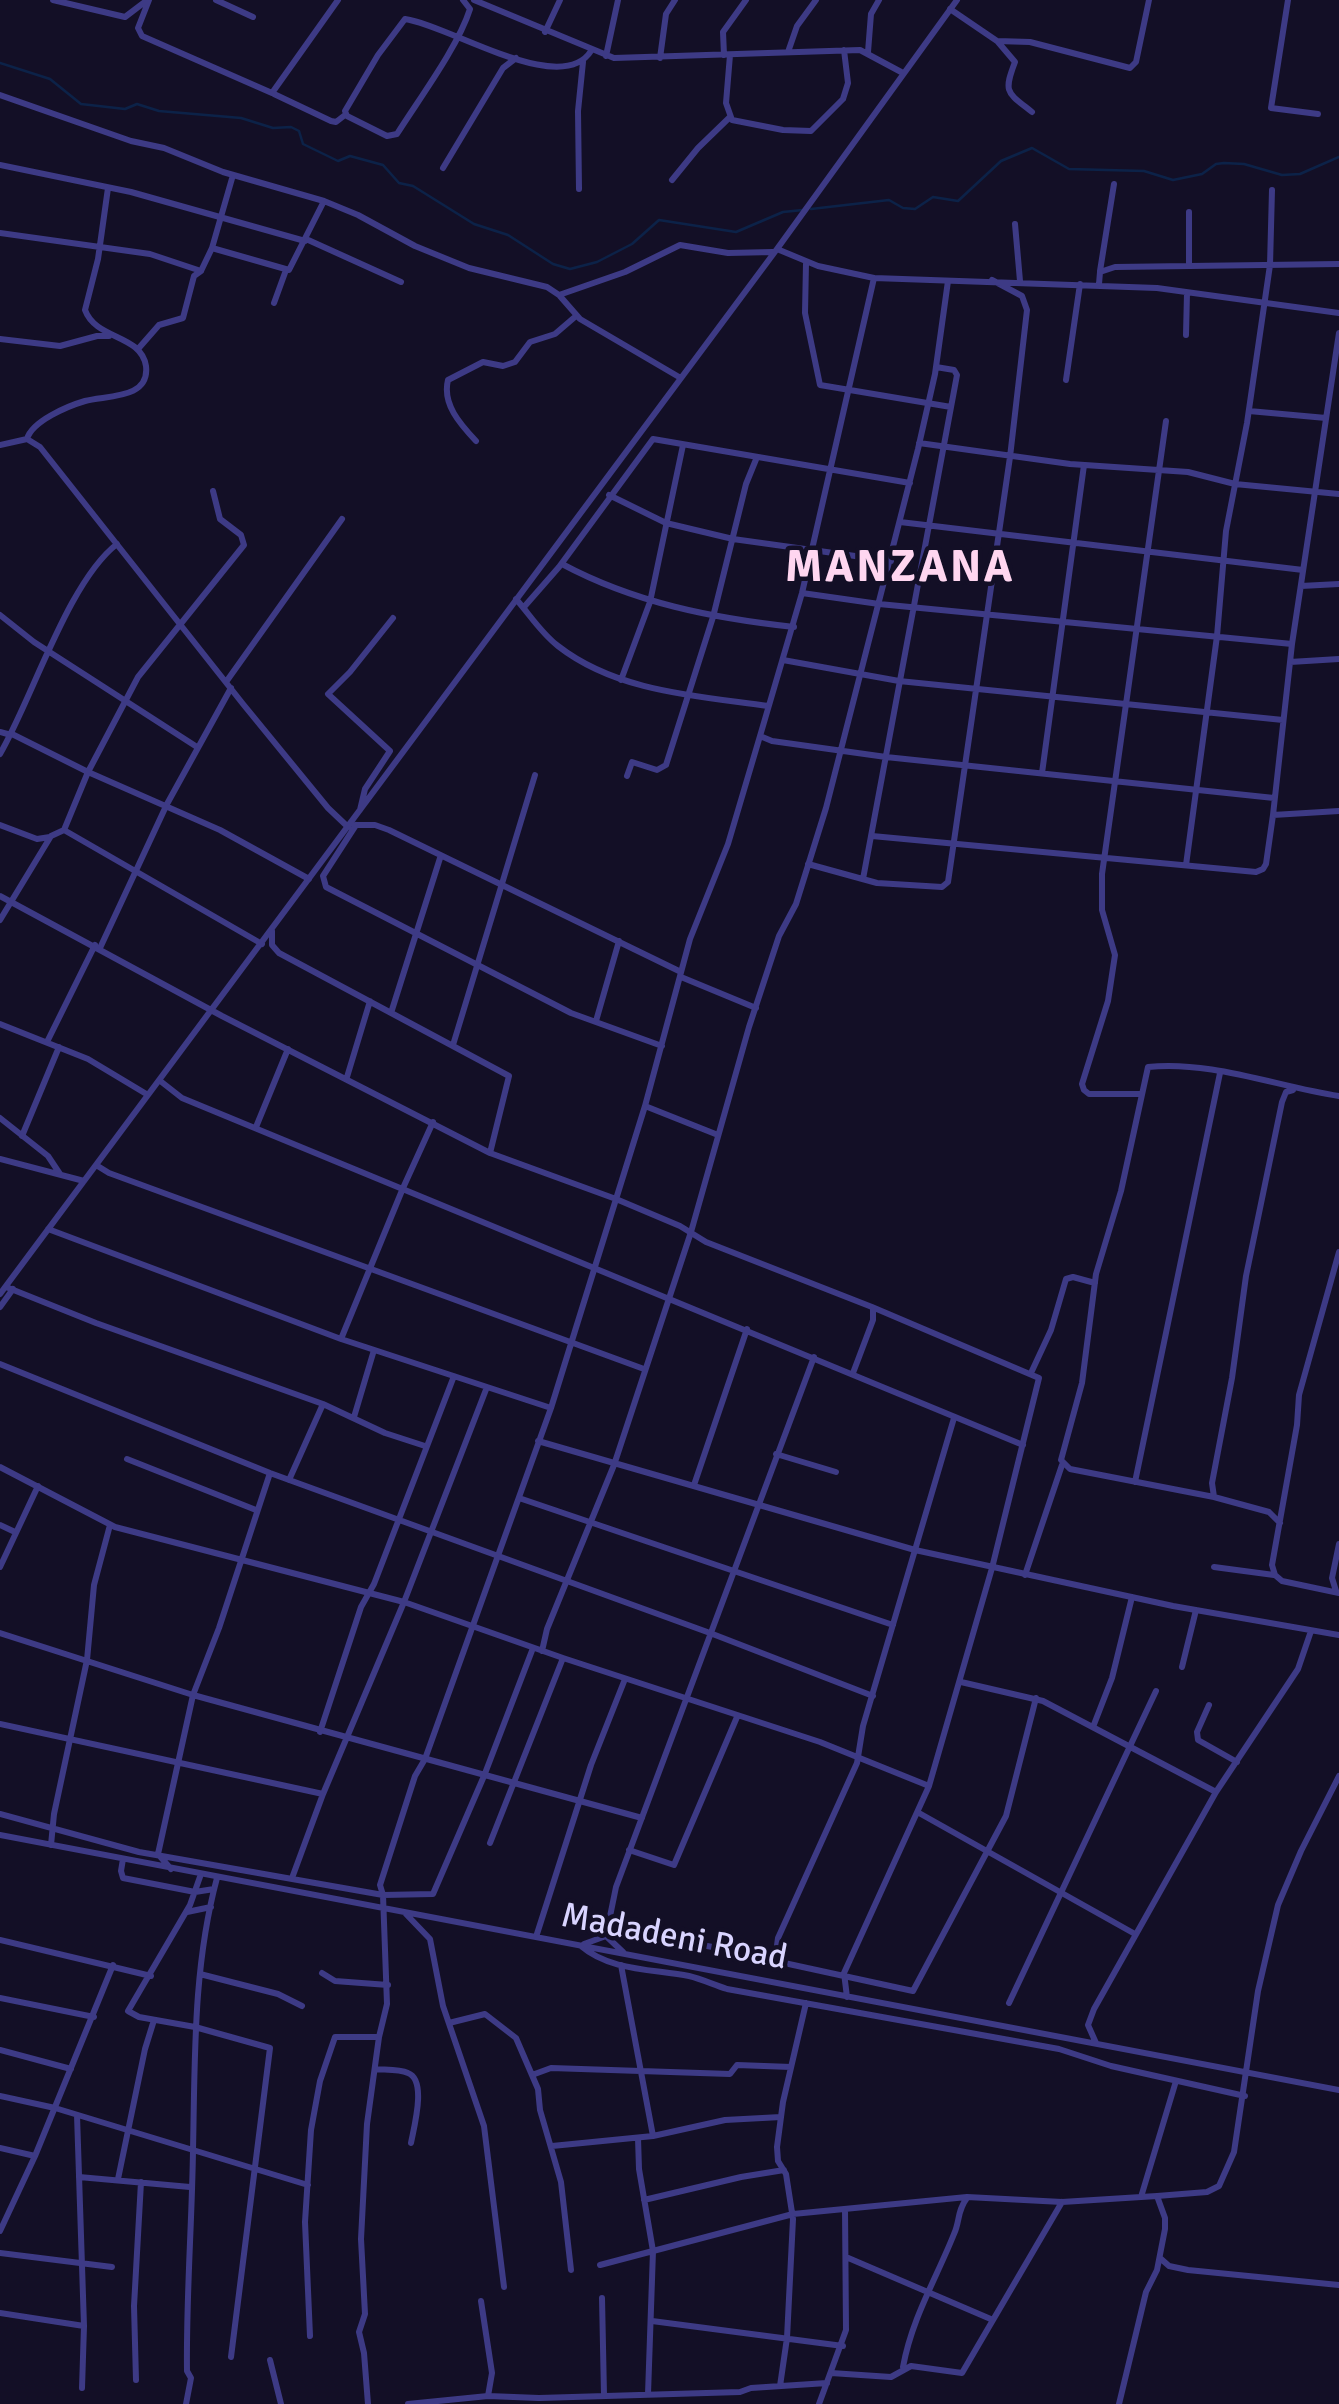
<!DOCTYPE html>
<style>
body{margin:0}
canvas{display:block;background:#130f26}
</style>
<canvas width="1339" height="2404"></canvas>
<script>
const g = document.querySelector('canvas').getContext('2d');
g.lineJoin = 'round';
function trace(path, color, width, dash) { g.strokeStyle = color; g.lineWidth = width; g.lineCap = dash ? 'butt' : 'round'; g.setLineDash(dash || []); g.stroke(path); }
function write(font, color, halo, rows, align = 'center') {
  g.font = font + ' Signika,sans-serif'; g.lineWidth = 9; g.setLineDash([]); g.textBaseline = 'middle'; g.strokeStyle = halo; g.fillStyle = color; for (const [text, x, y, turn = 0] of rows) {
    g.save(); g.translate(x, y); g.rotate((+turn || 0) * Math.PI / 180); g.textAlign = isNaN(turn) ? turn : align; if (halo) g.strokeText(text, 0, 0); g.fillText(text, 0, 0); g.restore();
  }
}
const stream = new Path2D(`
 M0,63L50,79L81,104L125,109L137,104L159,111L241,118L273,128L291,127L299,131L303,144L338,161L350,156L383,165L399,183L413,186L474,224L508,235L553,264L570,269L597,262L632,244L659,220L736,232L783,212L803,210
 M811,209L889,200L903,208L915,209L933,197L958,201L1001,161L1032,148L1069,169L1144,171L1173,180L1202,174L1216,164L1224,163L1244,164L1282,175L1300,174L1339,157`);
const minor = new Path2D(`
 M53,0L125,17L146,1
 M149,0L138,28L142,36L272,93L338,0
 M216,0L253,17
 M463,0L470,9C458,47 419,99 397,134L387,136L347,116L345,111L378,55L405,19C449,25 561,98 591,51
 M474,0L614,58L860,50L903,73
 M1288,0L1271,108L1318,114
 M950,9L997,41L1030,42L1130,68L1136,62L1149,0
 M545,32L560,0
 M998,42L1015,62C1003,93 1007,92 1032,112
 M788,52L797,26L816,0
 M868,52L871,14L879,0
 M724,55L723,32L746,0
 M730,55L726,103L732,120L783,130L811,131L843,99L848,83L844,50
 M606,56L618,0
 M660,58L666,14L675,0
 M274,94L331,121L336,122L345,115
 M0,95L131,141L164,148L223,172L324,201L358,215L415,246L469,268L547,287L559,295L580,319L679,377
 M0,165L131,192L305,241
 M443,168L503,68L516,58
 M672,180L698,148L730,117
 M579,189L578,111L583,62
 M1015,224L1020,281
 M0,233L150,254L201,271L212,248L233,175
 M306,239L401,282
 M212,248L289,270L324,201
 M777,249L818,266L874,278L1157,288L1339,313
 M806,263L805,313L820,385L951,407
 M1189,265V212
 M1100,271L1114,184
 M874,278L802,593L760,736L772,741L886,757L1274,798
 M1099,284L1100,272L1115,267L1339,264
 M559,295L625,272L680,245L728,253L773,252
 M274,303L286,270
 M1339,333L1292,644L1273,815L1339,811
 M1186,335L1187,293
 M0,339L60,346L97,336H109
 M138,349L159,325L183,318L194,276L201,271
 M1066,380L1080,284
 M1249,411L1326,418
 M27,439C32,421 68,406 85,401C105,395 150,400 146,366C141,334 96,340 85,310L98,259L108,188
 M476,441C460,424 442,404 448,380L483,362L503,366L515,362L530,342L555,334L576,316
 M919,443L1070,464L1188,472L1235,484L1339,494
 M0,445L27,439L40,447L243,704L328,808L348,827
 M609,495L666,523L733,539L891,561
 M900,522L1303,570
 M562,564C635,603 712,618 794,627
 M1301,586L1339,584
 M802,593L879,604L1292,644
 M516,599C530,615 541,633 558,646C617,692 697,696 768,706
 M524,607L559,567L653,439L910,483
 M0,615L34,642L197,747
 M783,660L899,681L1283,720
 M1290,662L1339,659
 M621,680L650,602L683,445
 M226,682L342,519
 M0,732L11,735
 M12,734L88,772L220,830L309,879
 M0,754C33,697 68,582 117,544
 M1042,773L1084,465
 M627,776L632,762L657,770L666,765L713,617L746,484L757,457
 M360,810L365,789L390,751L328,694L350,672L393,618
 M0,825L37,839L50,837
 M356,825L323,876L326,887L571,1013L662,1046
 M356,825H375L389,830L681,972
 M64,830L262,944
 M872,836L1256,872L1263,869L1266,864L1273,815
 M808,864L877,883L942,887L948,882L1010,457L1027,310L1022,296L992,280
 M1186,865L1217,636L1226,531L1247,423L1270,265L1272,190
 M863,879L957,375L954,370L936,367
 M0,896L222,1016L490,1153L616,1199L680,1226L706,1242L872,1307L1039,1378L992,1568L929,1786L844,1973L847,1997
 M0,920L51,836L64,830L88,772L138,677L244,545L241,535L220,519L213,491
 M272,931V945L279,953L509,1076L490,1153
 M100,948L167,804L231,688
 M681,977L756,1008
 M391,1013L441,855
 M596,1021L619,941
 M0,1024L88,1059L148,1095
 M47,1042L95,945
 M453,1045L535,775
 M347,1077L370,1001
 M159,1080L182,1098L1023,1445
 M1142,1094H1089L1084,1090L1082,1084L1108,1001L1115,955L1102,910V874L1166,421
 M645,1106L718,1135
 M0,1118L48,1156L60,1174
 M256,1127L288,1049
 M22,1136L59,1047
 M0,1159L84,1181
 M96,1165L109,1173L644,1369
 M48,1229L341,1339L551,1408
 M1339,1252L1299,1395L1297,1425L1272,1565L1275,1575L1282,1581L1339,1593
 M6,1287L96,1323L323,1404L385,1433L425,1446
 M0,1294L777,249L957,0
 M0,1307L13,1289
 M341,1339L403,1188L433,1122
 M0,1364L270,1473L710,1633L873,1696
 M853,1373L873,1320V1308
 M1031,1373L1051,1330L1066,1279L1073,1277L1095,1283
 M354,1417L374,1350
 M954,1418L863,1726L857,1763L778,1938L775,1961L913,1991L1006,1816L1036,1698
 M538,1441L915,1550L1173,1606L1339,1635
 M776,1454L836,1472
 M127,1459L256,1510
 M0,1467L115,1527L404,1602L563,1658L820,1742L929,1786
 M289,1480L323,1404
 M1135,1482L1220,1073
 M694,1485L747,1329
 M1214,1497L1212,1483L1232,1378L1246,1276L1282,1102L1286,1092L1293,1090
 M519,1498L893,1625
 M1280,1523L1269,1512L1214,1497L1070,1469L1061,1460L1082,1383L1096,1274L1121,1191L1148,1067C1209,1060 1279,1087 1339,1096
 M0,1525L15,1532
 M0,1567L38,1486
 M1214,1567L1274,1575
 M1025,1575L1062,1465
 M1336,1591L1332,1578L1339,1544
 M0,1633L193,1695L642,1818
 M542,1651L547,1629L614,1465L691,1232L749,1027L779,936L796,904L826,808L918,449L935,374L948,281
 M1182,1667L1196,1610
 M961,1682L1043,1701L1216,1792
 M1209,1705L1197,1732L1198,1740L1237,1762
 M0,1724L323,1794
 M1093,1727L1112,1678L1132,1597
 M320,1732L361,1607L374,1584L454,1376
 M919,1813L1135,1934
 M0,1814L139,1852L383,1895L433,1894L484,1776L533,1648
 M0,1835L1339,2090
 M490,1843L563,1658
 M51,1845L54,1814L87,1660L94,1585L110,1525
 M629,1850L674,1865L737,1717
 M123,1859L121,1871L123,1878L195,1892L214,1889
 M171,1869L158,1854L193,1695L219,1628L270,1473
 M201,1874L190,1905L128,2011L139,2017L195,2027L270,2048L231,2357
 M292,1878L323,1794L404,1602L487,1387
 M187,1912L211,1907
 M406,1914L430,1939L443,2006L484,2126L504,2287
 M606,1936L616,1887L814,1357
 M606,1936L623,1952
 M536,1937L591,1765L625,1679
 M0,1940L151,1976
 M687,1942L773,1959
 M584,1944L606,1936
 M581,1946C610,1971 653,1969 689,1976C702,1979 714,1985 727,1989L1059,2049L1111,2066L1245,2096
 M621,1965L653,2136
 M322,1973L335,1981L388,1985
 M200,1974L278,1994L302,2006
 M0,1998L94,2017
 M1009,2003L1156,1691
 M449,2023L485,2014L516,2038L538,2089L540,2110L561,2182L571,2270
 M1096,2043L1088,2025L1094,2009L1216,1792L1298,1669L1311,1631
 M0,2050L71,2069
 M375,2069C385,2070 399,2069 408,2073C427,2080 414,2127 411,2143
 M532,2075L551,2068L730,2074L737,2065L791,2067
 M0,2096L55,2108L308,2185
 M77,2115L84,2326L82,2388
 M638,2138L639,2169L653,2251L648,2394
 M552,2146L653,2136L725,2120L781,2117
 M0,2148L35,2156
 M79,2177L190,2187
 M118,2179L145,2049L154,2020
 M1141,2197L1176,2081
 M644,2200L741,2177L784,2170
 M0,2231L35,2156L113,1965
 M0,2253L112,2267
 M846,2257L993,2320
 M1160,2258L1169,2266L1188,2270L1339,2285
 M600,2265L793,2214L967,2197L1062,2202L1157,2196L1207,2192L1219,2186L1234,2152L1258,1991L1278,1905L1301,1851L1339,1776
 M602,2298L604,2395
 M481,2301L492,2373L488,2396
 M0,2313L84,2326
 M652,2321L843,2346
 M310,2336L305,2222L311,2130L320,2081L335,2037H379
 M270,2360L281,2404
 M903,2367C912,2318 936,2279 954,2234C960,2221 957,2211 967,2198
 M831,2373L891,2377L911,2366L962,2373L1062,2202
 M136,2380L134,2306L141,2182
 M780,2386L787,2338L793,2219L786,2174L778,2161L777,2147L783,2102L806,2003
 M186,2404L191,2378L187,2371C186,2297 192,2224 193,2150C195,2058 193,1967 217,1878
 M368,2404L364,2353L359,2332L365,2314L361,2239L367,2124L379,2037L387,2004L383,1895L380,1885L415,1776L425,1759L551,1408L645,1106L690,939L728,844L760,736
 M408,2404L488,2396L539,2398L740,2392L751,2388L827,2383
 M819,2404L846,2330L845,2209
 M1119,2404L1146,2292L1157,2270L1165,2229V2218L1157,2196`);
const streetNames = [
 ["Madadeni Road",674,1938,11]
];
const districtNames = [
 ["MANZANA",900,569]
];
trace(stream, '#0c2248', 2.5);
trace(minor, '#3d3a85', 6);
write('35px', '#d9d4ff', '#130f26', streetNames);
g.letterSpacing = '2.5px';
write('bold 45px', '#ffd6f0', '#130f26', districtNames);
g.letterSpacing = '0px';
</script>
